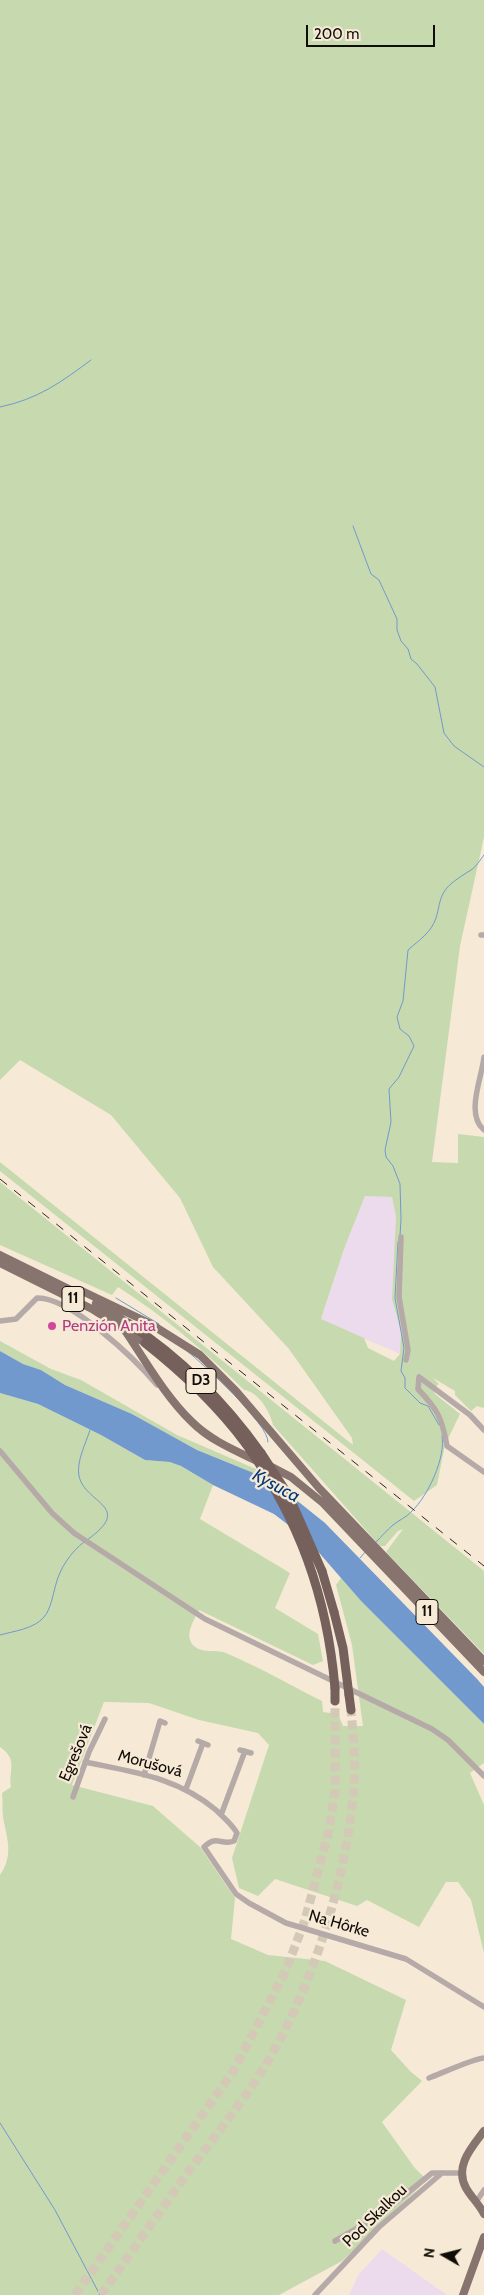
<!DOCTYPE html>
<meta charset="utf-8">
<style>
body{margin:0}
#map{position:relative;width:484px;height:2295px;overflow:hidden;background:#f6ead6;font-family:Cabin,sans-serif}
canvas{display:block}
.north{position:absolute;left:419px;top:2230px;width:50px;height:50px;-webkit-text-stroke:4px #f6ead6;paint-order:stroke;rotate:278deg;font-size:14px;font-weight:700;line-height:20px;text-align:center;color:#100c06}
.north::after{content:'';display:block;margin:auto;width:18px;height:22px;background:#100c06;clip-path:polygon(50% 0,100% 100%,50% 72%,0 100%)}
.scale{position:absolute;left:306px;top:25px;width:129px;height:22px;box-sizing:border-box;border:2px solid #100c06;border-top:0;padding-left:6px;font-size:15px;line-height:18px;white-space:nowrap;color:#100c06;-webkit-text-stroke:4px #f6ead6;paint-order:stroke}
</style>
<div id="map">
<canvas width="484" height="2295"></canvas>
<div class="north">N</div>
<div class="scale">200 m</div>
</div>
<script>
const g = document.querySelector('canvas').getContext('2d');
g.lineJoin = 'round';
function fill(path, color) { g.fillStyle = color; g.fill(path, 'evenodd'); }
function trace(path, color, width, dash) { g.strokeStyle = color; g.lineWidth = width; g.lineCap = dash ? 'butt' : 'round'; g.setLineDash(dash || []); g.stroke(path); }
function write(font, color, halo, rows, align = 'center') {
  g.font = font + ' Cabin,sans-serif'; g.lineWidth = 4.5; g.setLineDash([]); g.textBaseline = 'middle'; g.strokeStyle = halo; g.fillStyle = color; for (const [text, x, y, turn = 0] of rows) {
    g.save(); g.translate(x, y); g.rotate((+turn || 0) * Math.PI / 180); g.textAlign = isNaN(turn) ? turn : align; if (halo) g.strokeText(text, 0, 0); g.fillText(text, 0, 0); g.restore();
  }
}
const industrial = new Path2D(`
 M365,1195L392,1197L396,1217V1233L392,1299L401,1332L400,1354L321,1320L344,1249Z
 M382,2249L447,2295H349L359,2274Z`);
const green = new Path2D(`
 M0,0H484V837L460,946L432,1162L458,1163V1134L484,1137V1407L483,1408L477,1406L471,1411L455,1395V1391L433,1378L439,1384L433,1389L435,1394L460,1414L445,1445L437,1485L414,1501L0,1171V1162L353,1445L352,1438L289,1349L213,1267L180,1198L111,1115L20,1060L0,1080ZM365,1196L392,1197L396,1217L392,1299L401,1332L400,1354L394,1361L368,1348L364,1338L321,1319L344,1249Z
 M0,1182L484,1571V1654L386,1552L403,1529L398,1531L385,1546H380L273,1425C270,1412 259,1392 244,1390C205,1351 165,1317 118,1287L112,1295L0,1245Z
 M0,1341L51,1369L81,1380L177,1435L256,1469L260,1476L197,1450L132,1414L65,1385L41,1370L23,1364L0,1351Z
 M0,1393L38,1404L101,1435L145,1460L171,1462L181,1466L213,1485L200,1519L290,1573L275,1608L318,1634L323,1661L313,1665L199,1610C194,1620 184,1635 193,1645C201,1654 216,1649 226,1653C259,1667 290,1685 322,1701L323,1712L338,1714L343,1726H363L352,1645L336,1585L341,1578L361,1601L484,1724V1763L470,1773L484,1805V1953L471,1900L458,1882H446L419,1927L367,1900L357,1906L275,1879L258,1896L239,1888L232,1858L269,1745L258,1733L199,1720L149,1703L104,1702L72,1785L153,1806L200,1847L235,1898L231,1939L268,1955L325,1961L406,2000L391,2050L410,2071L422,2081L382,2122L414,2167L427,2180L342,2261L279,2295H0V1875C14,1855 7,1839 3,1817C2,1809 3,1801 2,1793L11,1787C8,1771 19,1760 0,1747Z`);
const water = new Path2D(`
 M0,1351L23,1364L41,1370L65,1385L132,1414L197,1450L256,1474L280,1487L325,1523L478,1680L484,1687V1724L361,1601L308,1540L274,1514L213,1485L181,1466L170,1462L145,1460L101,1435L38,1404L0,1393Z`);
const stream = new Path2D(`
 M0,407C38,399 60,383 91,360
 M353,526L371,574L379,580L397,619V630L401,641L408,649L411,659L417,664L435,687L444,733L454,746L484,767
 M400,1236L401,1219L400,1184L393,1166L386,1157L385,1150L391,1122L389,1089L399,1077L414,1046L409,1036L400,1029L397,1017L403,1001L408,950C419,940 431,933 436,918C439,909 439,900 444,892C448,884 463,875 471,870C476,867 480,860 484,855
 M398,1242L395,1298L404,1348L401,1371L405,1378V1388L420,1403L428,1406L439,1425
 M116,1298L159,1324
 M187,1351C203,1364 269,1424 268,1442
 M87,1540C135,1506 85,1504 79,1476C76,1462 86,1443 90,1430
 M376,1542C382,1536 387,1530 393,1525C399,1520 407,1517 412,1511C428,1496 446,1457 442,1436
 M360,1558L366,1551
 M0,1635C14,1631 34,1629 44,1617C51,1609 53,1594 56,1584C60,1568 71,1552 84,1542
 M0,2123L55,2210L100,2295`);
const highwayTunnel = new Path2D(`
 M75,2295L234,2070L286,1970L305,1920L329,1830L335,1791V1701
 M101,2295C130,2254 159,2213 188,2172C212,2141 236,2110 258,2077C310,1997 347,1881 354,1786C356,1760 353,1735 351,1710`);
const minor = new Path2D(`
 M481,935H484
 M484,1057C482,1078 465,1114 484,1130
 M401,1237L399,1297L408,1350L406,1360
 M0,1321L16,1319L37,1298C71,1297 136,1360 157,1385
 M484,1430L470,1415L419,1377L418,1389C438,1410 442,1418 447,1446L484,1472
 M0,1451L52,1513L74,1533L205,1619L432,1729L448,1740L484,1776
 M198,1741L208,1745
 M240,1750L251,1753
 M85,1762C133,1772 177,1777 216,1810C223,1817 232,1824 237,1833L234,1841C221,1846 217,1834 204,1847L236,1894L249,1903L286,1923L406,1959L484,2007
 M144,1775L160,1721L165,1723
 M186,1789L203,1743
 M73,1797L89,1752L105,1719
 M221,1815L245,1751
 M429,2078C440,2074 475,2058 484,2058
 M476,2202L484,2190
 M335,2241L380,2215L432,2173H461
 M315,2295L379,2227L442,2173`);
const major = new Path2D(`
 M0,1255L79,1294
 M0,1263L92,1309L145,1343
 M75,1292L82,1291L149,1323L200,1355L236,1391L319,1488L484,1661
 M96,1303L128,1323
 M124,1329C145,1360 165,1396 192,1422C210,1440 234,1450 257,1461
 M268,1465L291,1477L323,1503L484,1672
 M484,2131C472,2147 454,2166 466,2188C471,2197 479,2204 484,2214
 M463,2295L484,2237`);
const highway = new Path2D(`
 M128,1323C181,1358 224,1401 261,1453
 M145,1343C183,1373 217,1405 246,1444
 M322,1571L334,1612
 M335,1688V1701
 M349,1695L351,1710`);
const rail = new Path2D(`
 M0,1179L484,1566`);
const highwayBridge = new Path2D(`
 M246,1444C299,1520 327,1595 335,1688
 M261,1453L289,1496L322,1571
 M334,1612L343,1648L349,1695`);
const markers = [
 [52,1326,5,"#d1479c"]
];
const shields = [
 [73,1299,22],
 [201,1381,30],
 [427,1612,22]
];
const shieldNames = [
 ["11",73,1299],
 ["D3",201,1381],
 ["11",427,1612]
];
const hotelNames = [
 ["Penzión Anita",62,1326]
];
const streetNames = [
 ["Egrešová",76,1753,-67],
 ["Morušová",150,1764,15],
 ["Na Hôrke",339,1924,16],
 ["Pod Skalkou",375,2216,-44]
];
const waterNames = [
 ["Kysuca",276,1486,28]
];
fill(industrial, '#ecdbed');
fill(green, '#c7d9ae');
fill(water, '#7299ce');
trace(stream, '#7299ce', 1);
trace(highwayTunnel, '#d4c9b7', 9, [9, 4.5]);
trace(minor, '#b5aaa8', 5.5);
trace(major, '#87746f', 8);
trace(highway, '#76605b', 9);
trace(rail, '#2b261e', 1, [9, 9]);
trace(highwayBridge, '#76605b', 9);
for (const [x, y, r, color] of markers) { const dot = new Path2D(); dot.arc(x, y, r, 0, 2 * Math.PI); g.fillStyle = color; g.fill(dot); trace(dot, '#f6ead6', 2); }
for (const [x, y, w] of shields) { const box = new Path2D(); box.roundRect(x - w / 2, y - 12.5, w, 25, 4); g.fillStyle = '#f6ead6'; g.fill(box); trace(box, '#100c06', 1); }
write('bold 15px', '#100c06', null, shieldNames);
write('16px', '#b23c85', '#f6ead6', hotelNames, 'left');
write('16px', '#100c06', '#f6ead6', streetNames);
write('italic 18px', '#023978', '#f6ead6', waterNames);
</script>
